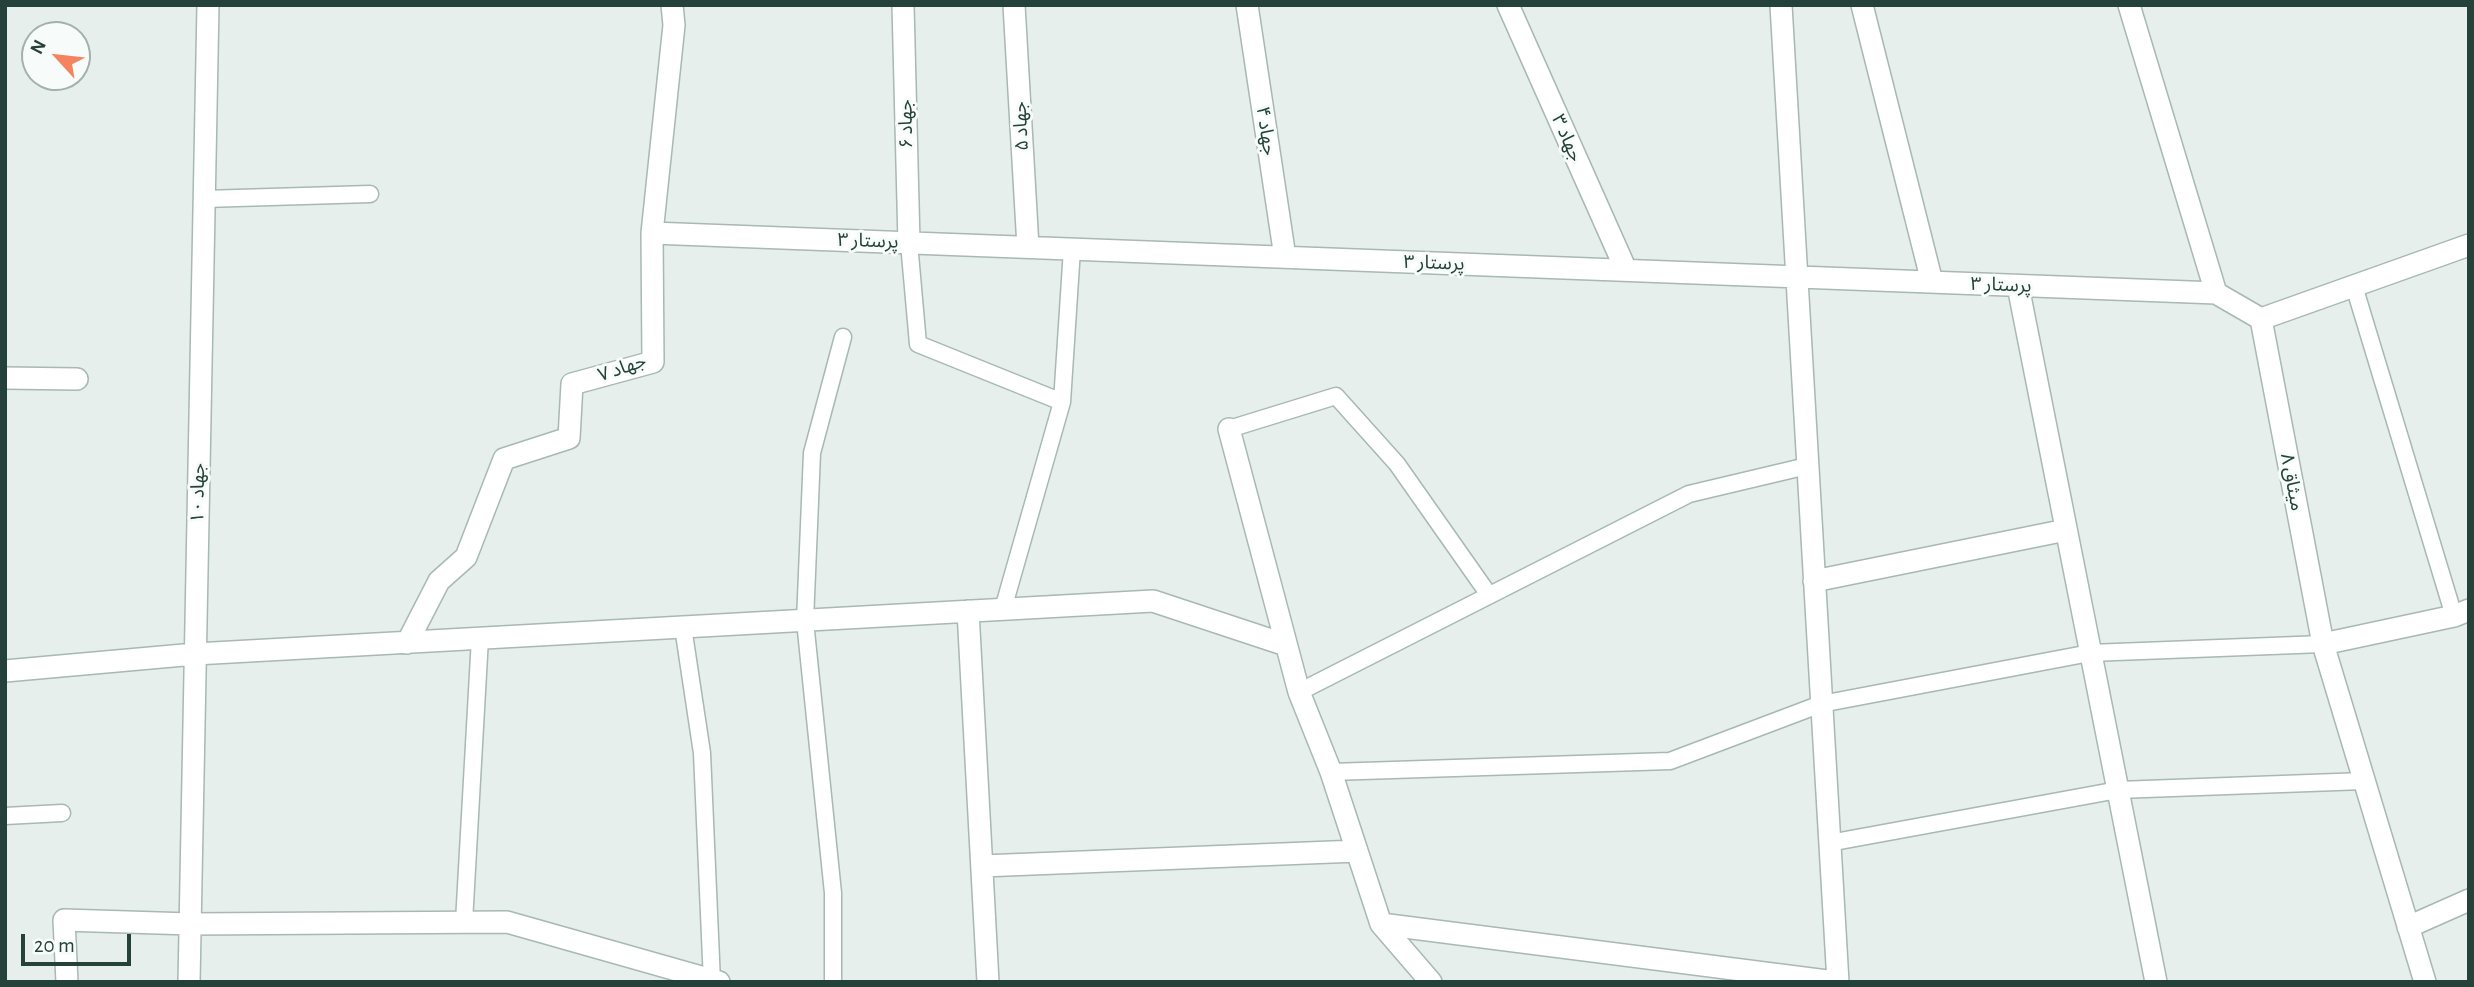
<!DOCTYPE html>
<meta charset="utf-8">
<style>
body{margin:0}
#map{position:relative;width:2474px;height:987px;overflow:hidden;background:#e6efeb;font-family:"Alegreya Sans",sans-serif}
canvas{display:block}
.frame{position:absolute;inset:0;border:7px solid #24423a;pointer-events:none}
.north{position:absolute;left:21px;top:21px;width:70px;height:70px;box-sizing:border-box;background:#f7fbf9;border:2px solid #a3b1ad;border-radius:50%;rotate:297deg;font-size:19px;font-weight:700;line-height:28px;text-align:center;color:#24423a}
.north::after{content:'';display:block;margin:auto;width:24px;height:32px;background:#f4845f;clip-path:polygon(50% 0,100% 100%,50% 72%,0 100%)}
.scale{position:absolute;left:21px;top:934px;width:110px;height:32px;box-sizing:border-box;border:4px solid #24423a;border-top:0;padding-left:9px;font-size:21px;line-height:24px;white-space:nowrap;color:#24423a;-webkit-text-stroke:5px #f7fbf9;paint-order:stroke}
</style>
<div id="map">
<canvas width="2474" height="987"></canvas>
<div class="frame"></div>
<div class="north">N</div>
<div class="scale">20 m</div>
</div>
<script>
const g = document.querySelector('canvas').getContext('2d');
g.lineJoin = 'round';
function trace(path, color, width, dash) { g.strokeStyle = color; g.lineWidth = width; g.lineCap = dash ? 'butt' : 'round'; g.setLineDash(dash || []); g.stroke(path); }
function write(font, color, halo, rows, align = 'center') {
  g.font = font + ' "Alegreya Sans","Noto Sans Arabic",sans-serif'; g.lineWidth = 6; g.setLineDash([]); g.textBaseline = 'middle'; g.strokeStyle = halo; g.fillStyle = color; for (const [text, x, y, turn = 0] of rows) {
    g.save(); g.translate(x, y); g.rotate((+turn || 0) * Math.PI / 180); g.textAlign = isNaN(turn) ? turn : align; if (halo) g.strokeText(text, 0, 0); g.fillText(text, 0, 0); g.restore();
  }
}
const service = new Path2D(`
 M204,199L370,194
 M909,243L918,344L1062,402
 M2354,286L2454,616
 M1229,429L1336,396L1397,464L1489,595
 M1003,609L1062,402L1072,249
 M683,627L702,753L712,982
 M1299,692L1689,494L1807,466
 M1331,772L1670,761L1821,704L2090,653L2323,644
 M5,816L62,813
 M1829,843L2118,790L2364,781
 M464,922L480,638
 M833,982V893L805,621L812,453L843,337`);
const minor = new Path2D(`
 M903,5L909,243
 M1014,5L1028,247
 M1247,5L1285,257
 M1508,5L1626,270
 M1781,5L1838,982
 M1862,5L1932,282
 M2129,5L2216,293L2261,319L2323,644L2425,982
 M652,233L2216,293
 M2018,286L2156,982
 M2261,319L2469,245
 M5,378L77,379
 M1229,429L1299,692L1331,772L1381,924L1431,982
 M1814,581L2066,530
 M968,611L988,982
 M407,643L439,581L466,557L504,459L569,438L572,384L653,362L652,233L674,25L672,5
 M2323,644L2454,616L2469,610
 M5,671L195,654L1153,601L1286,645
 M982,866L1357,851
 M1381,924L1835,982
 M2408,927L2469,900
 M67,982L64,920L190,924L507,922L719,982
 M189,982L208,5`);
const streetNames = [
 ["جهاد ۶",906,124,-91],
 ["جهاد ۵",1021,126,-93],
 ["جهاد ۴",1266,131,81],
 ["جهاد ۳",1567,138,66],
 ["پرستار ۳",868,241,2],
 ["پرستار ۳",1434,263,2],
 ["پرستار ۳",2001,285,2],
 ["جهاد ۷",622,368,-19],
 ["میثاق ۸",2292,482,79],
 ["جهاد ۱۰",198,493,-89]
];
trace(service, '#a8b8b2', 19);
trace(minor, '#a8b8b2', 24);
trace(service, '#fff', 16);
trace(minor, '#fff', 21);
write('19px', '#24423a', '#f7fbf9', streetNames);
</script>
